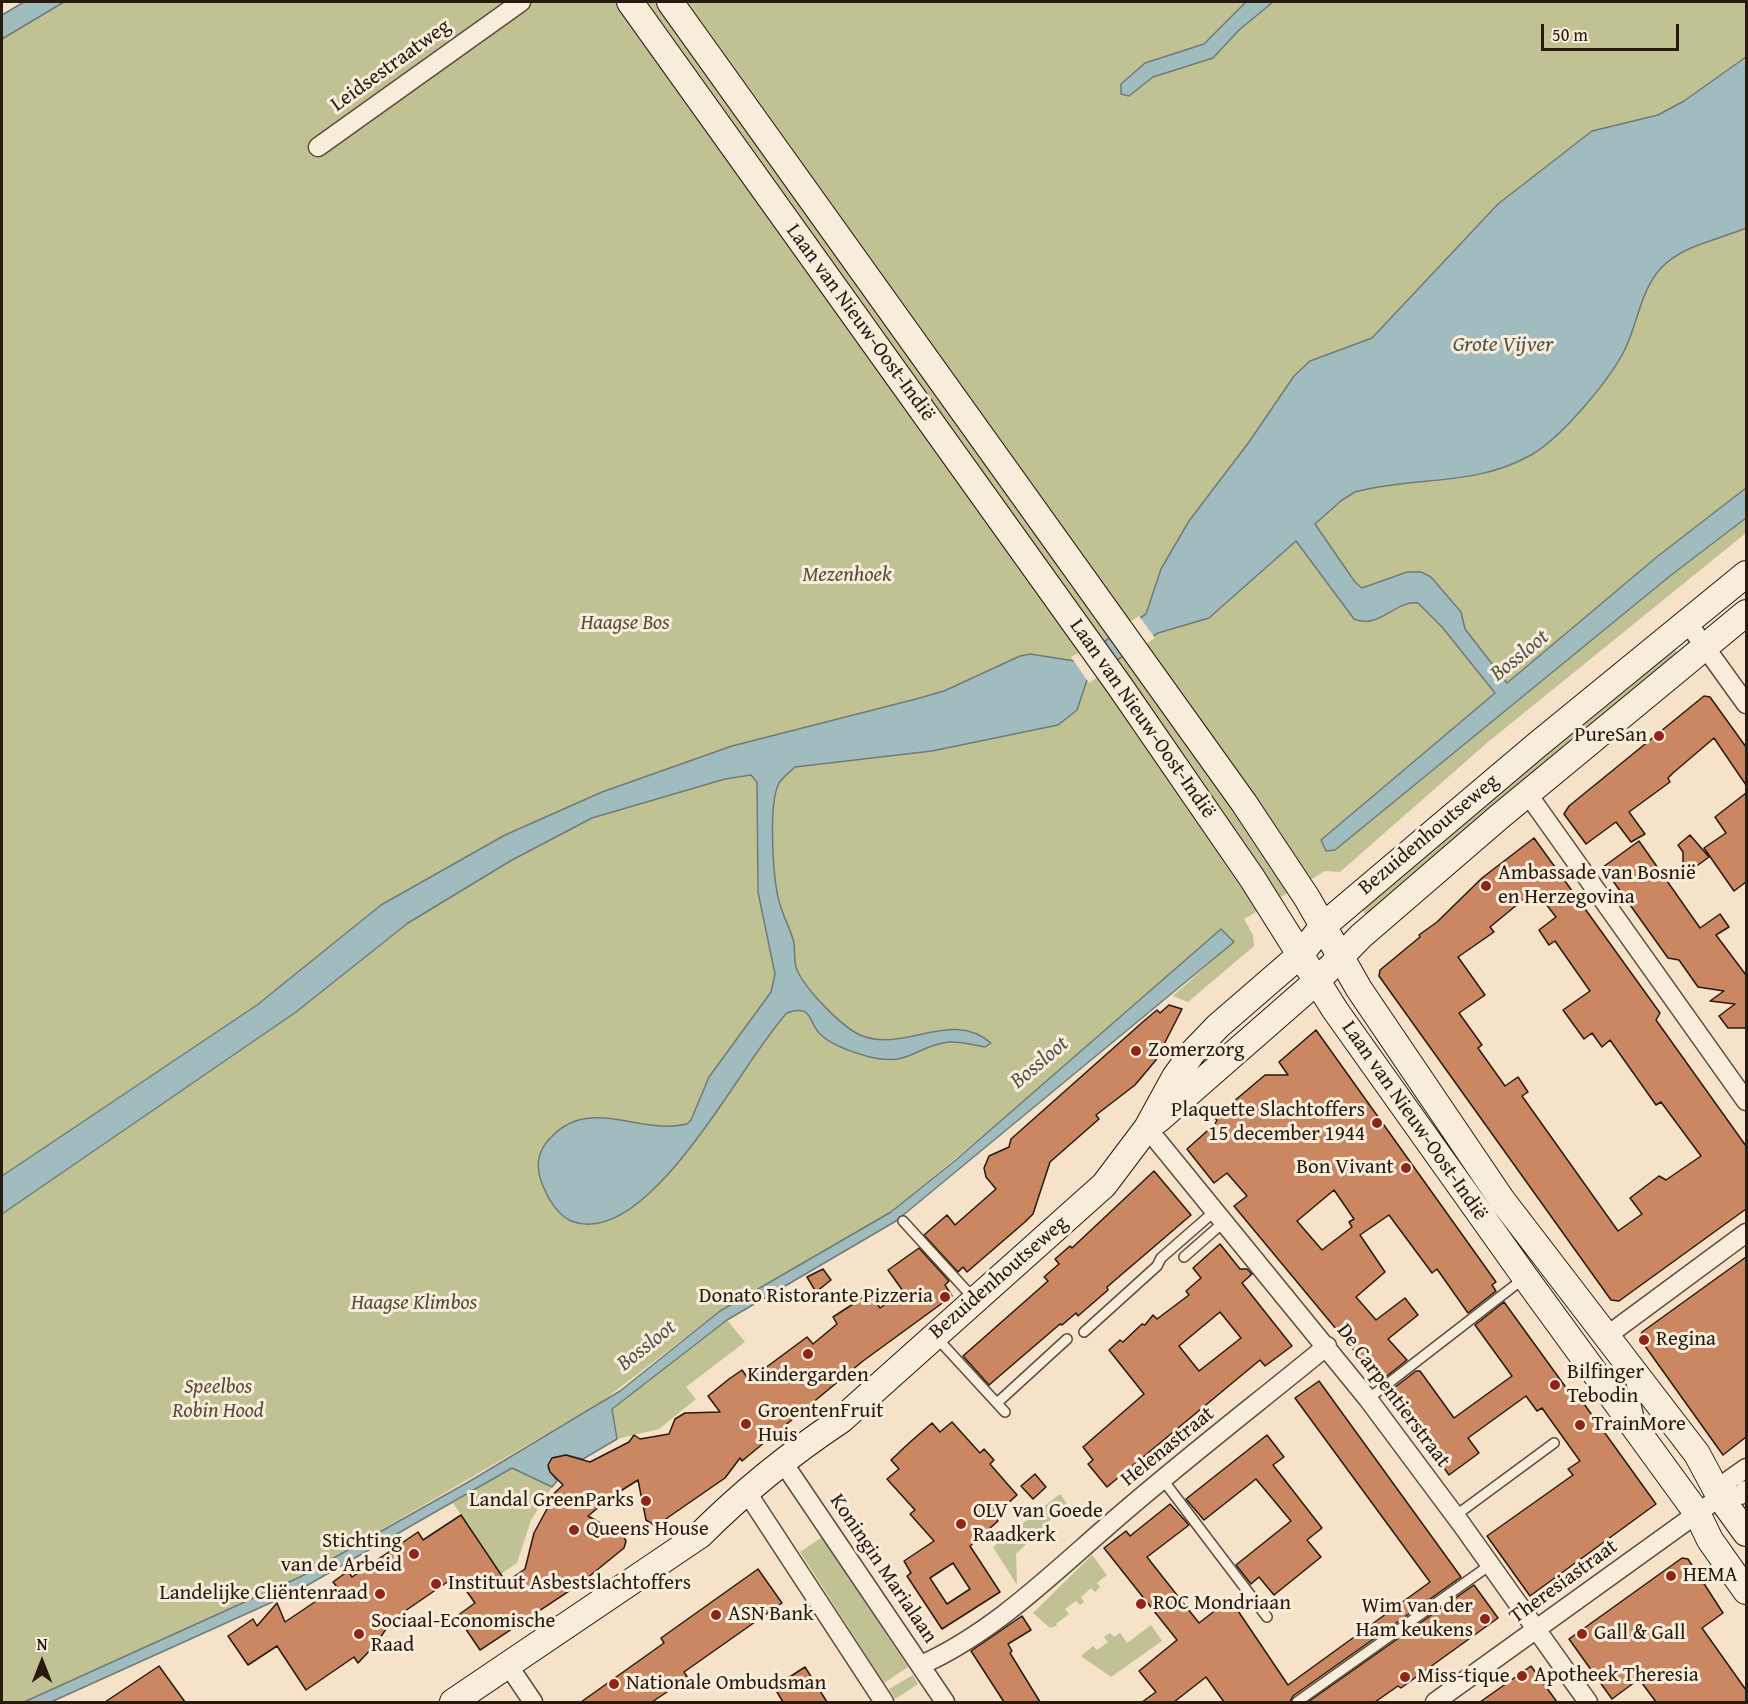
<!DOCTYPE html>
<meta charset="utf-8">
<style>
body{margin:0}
#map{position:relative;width:1748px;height:1704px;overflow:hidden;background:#f5e2c8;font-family:"Gentium Book Plus",serif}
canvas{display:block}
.frame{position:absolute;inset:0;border:3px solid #291a0f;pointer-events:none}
.north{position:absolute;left:12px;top:1632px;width:60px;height:60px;-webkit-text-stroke:4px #f8ecdb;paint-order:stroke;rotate:0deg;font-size:16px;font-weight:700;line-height:24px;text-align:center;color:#291a0f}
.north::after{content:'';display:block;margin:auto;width:21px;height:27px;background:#291a0f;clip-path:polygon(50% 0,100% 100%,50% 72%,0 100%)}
.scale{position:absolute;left:1541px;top:24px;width:138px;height:27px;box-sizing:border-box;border:3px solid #291a0f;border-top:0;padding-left:8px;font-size:18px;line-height:21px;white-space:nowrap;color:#291a0f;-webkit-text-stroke:4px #f8ecdb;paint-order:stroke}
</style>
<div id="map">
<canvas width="1748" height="1704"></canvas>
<div class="frame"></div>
<div class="north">N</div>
<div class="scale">50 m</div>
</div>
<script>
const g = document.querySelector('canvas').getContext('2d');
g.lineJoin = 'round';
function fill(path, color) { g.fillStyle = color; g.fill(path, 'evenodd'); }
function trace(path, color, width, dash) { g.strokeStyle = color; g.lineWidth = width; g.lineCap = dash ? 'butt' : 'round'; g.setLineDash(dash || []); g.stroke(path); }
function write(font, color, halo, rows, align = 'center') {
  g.font = font + ' "Gentium Book Plus",serif'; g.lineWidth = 6; g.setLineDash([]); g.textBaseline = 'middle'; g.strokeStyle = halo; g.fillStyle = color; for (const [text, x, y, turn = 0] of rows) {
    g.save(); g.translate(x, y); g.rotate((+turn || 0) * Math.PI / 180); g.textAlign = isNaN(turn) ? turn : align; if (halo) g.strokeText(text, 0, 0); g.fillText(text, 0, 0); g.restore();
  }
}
const green = new Path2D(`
 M64,2H1746V533L1488,742L1340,872L1325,871L1244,919L1253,935L1254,946L1188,1002L1173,996L1233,942L1226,934L891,1212L720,1311L601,1402L300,1577L24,1702H2V39Z
 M1672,646L1679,655L1367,918L1361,907Z
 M727,1320L745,1342L686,1387L696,1399L659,1429L617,1439L612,1409Z
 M512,1468L552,1487L531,1520L517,1563L501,1574L453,1503Z
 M1060,1494L1067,1504L1016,1554L1017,1585L993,1547Z
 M822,1537L908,1667L884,1683L800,1552Z
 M1092,1555L1107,1575L1097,1583L1100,1587L1095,1592L1091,1588L1081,1597L1084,1602L1080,1605L1076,1601L1065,1609L1069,1614L1056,1624L1057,1626L1050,1628L1033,1613Z
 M1151,1625L1162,1641L1111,1677L1081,1656L1093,1646L1097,1650L1108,1642L1104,1637L1110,1633L1114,1637L1120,1633L1127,1643Z
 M913,1675L918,1684L895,1699L889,1689Z`);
const water = new Path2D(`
 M24,2H64L2,39V15Z
 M1246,2H1273L1239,30L1213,58L1153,77L1129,96L1121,94V84L1145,63L1204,44Z
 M1746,57V228C1718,240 1683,245 1661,268C1641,290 1638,321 1626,347C1612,378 1561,438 1531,455C1475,487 1414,476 1355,492L1342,500L1315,524L1355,582L1362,588L1407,572H1421L1431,577L1461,612L1465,629L1507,683L1658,556L1746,488V518L1670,576L1335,850L1326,851L1321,840L1495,693L1442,627L1418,603C1395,600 1379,630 1354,619L1296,541L1209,618L1158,633L1087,680L1077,710L1058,725L932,751L795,767C790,772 782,778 779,783C768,804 773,878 779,901C782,914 789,926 793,939C796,949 793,961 797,970C806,990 841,1026 860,1035C905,1054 950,1008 991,1043L985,1047C974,1045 960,1041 949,1042C917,1045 910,1067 870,1057C855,1053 831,1045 820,1034C808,1022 813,1004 787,1013C743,1058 649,1252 571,1221C558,1215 548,1199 543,1186C537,1172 536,1156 546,1143C586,1092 636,1136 687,1124L691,1120L709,1077L771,992L775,974L758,892L757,782L751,775L725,779L592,818L512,860L408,923L296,1012L2,1214V1176L257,1005L381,905L505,835L602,792L732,746L916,699L944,691L1020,656L1030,654L1075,661L1146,614L1161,569L1189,521L1249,442L1294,376L1310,361L1372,338L1498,204L1592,131L1658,115L1684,101Z
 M1221,929L1234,942L896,1221L727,1320L612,1409L617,1439L583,1459L566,1455L552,1458L548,1468L557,1481L552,1487L512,1468L299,1590L51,1702H24L300,1577L470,1481L620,1391L720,1311L891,1212L957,1159Z`);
const pier = new Path2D(`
 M1139,616L1155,638L1127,657L1111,635Z
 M1101,641L1106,671L1089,683L1071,657Z`);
const building = new Path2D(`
 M1704,696L1710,697L1746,747V785L1714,738L1673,773L1668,778L1670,782L1629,812L1645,834L1631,842L1616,822L1586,844L1564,814L1569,806Z
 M1746,793V882L1734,891L1704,848L1726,833L1715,817Z
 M1690,835L1709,857L1683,876V852L1678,845Z
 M1534,838L1660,1013L1656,1020L1746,1146V1209L1619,1301L1611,1300L1379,976L1380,970L1420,937L1419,935L1437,922L1482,878ZM1535,890L1556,917L1539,930L1549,945L1555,941L1590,991L1563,1010L1584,1039L1592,1033L1602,1047L1610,1040L1656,1105L1661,1102L1701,1156L1666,1180L1659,1176L1630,1198L1642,1214L1618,1231L1522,1096L1528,1092L1518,1077L1505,1086L1478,1048L1482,1045L1459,1013L1485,995L1458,957L1494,932L1490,927Z
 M1639,841L1700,928L1720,914L1729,927L1716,935L1746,975V1028H1728L1719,1016L1735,1004L1710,1001L1724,991L1698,987L1679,960L1668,958L1603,867Z
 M1169,1005L1182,1009L1156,1060L1135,1085L1096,1115L1099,1119L1050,1162L1033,1214L1025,1222L967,1272L963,1267L958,1272L924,1235L947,1215L955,1225L996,1189L986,1177L984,1168L989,1156L1009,1147L1011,1139L1145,1020L1157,1010L1160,1013Z
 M1316,1030L1496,1282L1492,1285L1496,1291L1468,1313L1437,1269L1432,1273L1389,1215L1360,1235L1385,1272L1356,1297L1376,1320L1405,1298L1418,1315L1388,1339L1407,1360L1382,1380L1378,1375L1376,1377L1234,1206L1247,1196L1227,1173L1214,1183L1187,1149L1215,1124L1217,1120L1214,1118L1265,1075H1288L1279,1062ZM1334,1190L1354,1219L1349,1222L1352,1227L1322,1250L1297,1221Z
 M1154,1171L1191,1215L1107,1287L1108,1290L1078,1316L1076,1313L1062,1325L1060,1324L989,1385L963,1356L1048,1281L1044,1277L1059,1264L1055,1259L1070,1246L1072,1248Z
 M1220,1244L1240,1269H1247L1252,1274L1242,1283L1292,1346L1265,1366L1260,1360L1107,1487L1088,1464L1093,1460L1083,1447L1144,1394L1109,1350L1120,1340L1123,1342L1142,1324L1145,1325L1153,1315L1157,1319L1189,1295L1186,1291L1201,1278L1193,1268ZM1220,1312L1241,1338L1199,1371L1179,1346Z
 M919,1248L949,1281L945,1285L952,1296L863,1361L742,1461L740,1458L725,1478L660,1523L654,1525L646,1520L638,1480L611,1497L588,1516L623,1536L626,1541L624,1548L581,1583L480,1650L457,1616L475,1603L456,1576L392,1620L376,1644L358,1663L354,1657L306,1690L277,1646L248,1665L228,1636L253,1619L257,1626L277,1603L285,1622L337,1587L333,1582L348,1571L352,1577L418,1532L423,1540L461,1515L506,1582L525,1569L534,1533L548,1507L547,1500L563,1485L550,1472L548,1465L552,1458L566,1455L590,1462L629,1442L634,1435L640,1439L669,1434L675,1419L685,1413L720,1412L708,1396L729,1379L742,1370L749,1380L807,1337L813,1344L837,1324L833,1317L870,1293L880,1308L903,1291L888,1270Z
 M1746,1257V1437L1723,1455L1640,1339L1642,1332Z
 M823,1269L831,1280L816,1292L807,1277Z
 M1504,1302L1575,1400L1579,1397L1656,1504L1530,1596L1487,1536L1573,1475L1568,1469L1580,1461L1542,1408L1537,1411L1526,1396L1468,1438L1479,1453L1449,1475L1390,1391L1416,1371H1420L1454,1418L1512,1376L1475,1325Z
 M1319,1381L1461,1577L1293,1696L1290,1702H1224L1206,1677L1174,1702H1142L1156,1692L1139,1671L1177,1640L1104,1548L1126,1531L1130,1536L1170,1504L1189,1525L1147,1557L1199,1623L1230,1599L1288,1685L1430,1582L1295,1398Z
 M952,1422L980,1453L984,1449L994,1460L990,1464L1017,1495L994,1516L998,1521L970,1546L1000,1592L942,1629L907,1576L911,1573L904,1561L934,1541L910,1514L915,1510L887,1479L899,1469L891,1460L909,1443L932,1423L940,1432ZM953,1563L970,1589L947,1604L930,1578Z
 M1267,1435L1284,1457L1273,1465L1322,1528L1307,1540L1321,1557L1274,1595L1259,1577L1251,1584L1236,1565L1291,1521L1256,1479L1204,1520L1186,1499Z
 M1035,1474L1046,1487L1033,1499L1021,1486Z
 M1682,1558L1688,1559L1723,1613L1702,1628L1746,1690V1702H1656L1639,1679L1612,1699L1569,1639Z
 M758,1569L782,1603L684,1672L688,1678L652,1702H581L664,1643L661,1638Z
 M1474,1585L1498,1618L1401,1688L1398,1686L1375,1702H1308Z
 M1022,1616L1031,1630L1008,1644L1012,1651L1010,1653L1040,1702H1004L971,1651Z
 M159,1666L185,1702H105Z
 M1531,1666L1557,1702H1480L1507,1683Z
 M805,1667L827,1702H783L774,1687Z`);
const lane = new Path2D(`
 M903,1221L966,1290
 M1184,1257L1225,1221
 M1084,1332L1157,1266L1161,1258L1216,1210
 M936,1337L1005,1412
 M1631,1383L1640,1422
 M1368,1399L1523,1279
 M997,1403L1067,1339
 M1163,1480L1267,1617
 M1455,1516L1554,1443
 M1297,1702L1490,1565`);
const street = new Path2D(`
 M318,147L521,2
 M1687,622L1746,704
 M1527,793L1746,1101
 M1147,1128L1368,1399L1462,1525L1588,1702
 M1608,1335L1746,1233
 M782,1461L945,1702
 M746,1491L884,1702
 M1720,1497L1740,1495L1746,1490
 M508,1665L533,1702
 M921,1665C993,1633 1052,1574 1111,1523C1181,1462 1255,1405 1327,1346
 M1435,1702L1720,1497L1729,1480L1746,1468`);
const secondary = new Path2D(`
 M630,2L1119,685L1252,878L1335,1010L1525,1277L1697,1513L1710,1540L1746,1591
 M670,2L1244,803L1307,898L1359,989L1502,1200L1697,1454L1720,1497L1746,1533
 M1158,1120L1317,981L1361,936L1499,817L1746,613
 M453,1702L700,1535C743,1492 790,1454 841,1420L1104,1185L1147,1128L1175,1077L1193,1052L1218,1026L1300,955L1323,926L1537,745L1746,574`);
const markers = [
 [1659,736,6,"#8f2418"],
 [1486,886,6,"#8f2418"],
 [1136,1051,6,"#8f2418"],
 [1377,1123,6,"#8f2418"],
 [1406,1168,6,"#8f2418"],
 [945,1297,6,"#8f2418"],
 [1644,1340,6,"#8f2418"],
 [808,1354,6,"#8f2418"],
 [1555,1385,6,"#8f2418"],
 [746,1424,6,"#8f2418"],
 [1580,1425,6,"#8f2418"],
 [646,1501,6,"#8f2418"],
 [961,1524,6,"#8f2418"],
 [574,1530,6,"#8f2418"],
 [414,1554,6,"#8f2418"],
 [1671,1576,6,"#8f2418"],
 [436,1584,6,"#8f2418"],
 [380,1594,6,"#8f2418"],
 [1141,1604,6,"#8f2418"],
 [716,1615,6,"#8f2418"],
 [1485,1619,6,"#8f2418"],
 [359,1634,6,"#8f2418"],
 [1582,1634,6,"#8f2418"],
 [1522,1676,6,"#8f2418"],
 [1405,1677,6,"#8f2418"],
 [614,1684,6,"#8f2418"]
];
const streetNames = [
 ["Leidsestraatweg",391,66,-36],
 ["Laan van Nieuw-Oost-Indië",860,323,54],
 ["Laan van Nieuw-Oost-Indië",1142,719,55],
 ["Bezuidenhoutseweg",1429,835,-40],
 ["Laan van Nieuw-Oost-Indië",1414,1121,55],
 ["Bezuidenhoutseweg",999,1278,-41],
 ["De Carpentierstraat",1393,1396,53],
 ["Helenastraat",1168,1447,-39],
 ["Koningin Marialaan",883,1569,56],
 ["Theresiastraat",1564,1582,-36]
];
const parkNames = [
 ["Mezenhoek",847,576],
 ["Haagse Bos",625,624],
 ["Haagse Klimbos",414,1304],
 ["Speelbos",218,1388],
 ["Robin Hood",218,1412]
];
const poiNames = [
 ["PureSan",1647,736,"right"],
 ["Ambassade van Bosnië",1498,874],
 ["en Herzegovina",1498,898],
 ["Zomerzorg",1148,1051],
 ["Plaquette Slachtoffers",1365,1111,"right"],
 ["15 december 1944",1365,1135,"right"],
 ["Bon Vivant",1394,1168,"right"],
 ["Donato Ristorante Pizzeria",933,1297,"right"],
 ["Regina",1656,1340],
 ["Bilfinger",1567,1373],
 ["Tebodin",1567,1397],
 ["Kindergarden",808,1376,"center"],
 ["GroentenFruit",758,1412],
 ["Huis",758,1436],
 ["TrainMore",1592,1425],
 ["Landal GreenParks",634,1501,"right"],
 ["OLV van Goede",973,1512],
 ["Raadkerk",973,1536],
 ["Queens House",586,1530],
 ["Stichting",402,1542,"right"],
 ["van de Arbeid",402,1566,"right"],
 ["HEMA",1683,1576],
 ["Instituut Asbestslachtoffers",448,1584],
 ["Landelijke Cliëntenraad",368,1594,"right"],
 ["ROC Mondriaan",1153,1604],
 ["Wim van der",1473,1607,"right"],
 ["Ham keukens",1473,1631,"right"],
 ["ASN Bank",728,1615],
 ["Sociaal-Economische",371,1622],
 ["Raad",371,1646],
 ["Gall & Gall",1594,1634],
 ["Apotheek Theresia",1534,1676],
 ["Miss-tique",1417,1677],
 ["Nationale Ombudsman",626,1684]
];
const waterNames = [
 ["Grote Vijver",1503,345],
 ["Bossloot",1520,656,-39],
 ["Bossloot",1040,1063,-40],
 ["Bossloot",647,1346,-38]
];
fill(green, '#c1c293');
fill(water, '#a0bcbf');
trace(water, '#707b79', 1.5);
fill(pier, '#f5e2c8');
fill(building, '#ca8761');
trace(building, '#291a0f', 1.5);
trace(lane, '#5c4c3d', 12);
trace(street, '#5c4c3d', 21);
trace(secondary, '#291a0f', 28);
trace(lane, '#f8ecdb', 9);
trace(street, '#f8ecdb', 18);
trace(secondary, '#f8ecdb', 26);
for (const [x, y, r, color] of markers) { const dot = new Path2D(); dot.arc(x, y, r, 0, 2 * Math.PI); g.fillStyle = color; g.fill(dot); trace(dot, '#f8ecdb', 2); }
write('21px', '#291a0f', '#f8ecdb', streetNames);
write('italic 21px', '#574c37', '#f8ecdb', parkNames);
write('21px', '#291a0f', '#f8ecdb', poiNames, 'left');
write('italic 22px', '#53534d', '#f8ecdb', waterNames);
</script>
